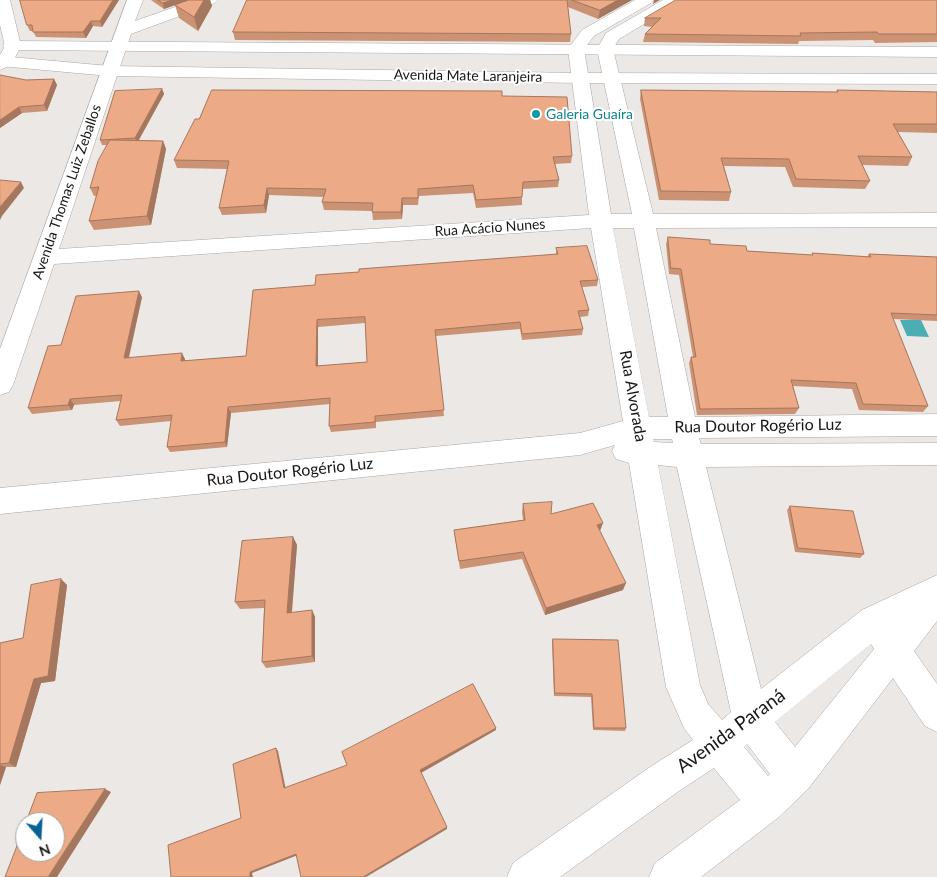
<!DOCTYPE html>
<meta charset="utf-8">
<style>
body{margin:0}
#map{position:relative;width:937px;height:877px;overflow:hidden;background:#ece8e6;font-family:Lato,sans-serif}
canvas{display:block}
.north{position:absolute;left:15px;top:812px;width:50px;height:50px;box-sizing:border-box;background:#fff;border:1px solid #a2a2a1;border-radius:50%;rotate:161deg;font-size:14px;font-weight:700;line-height:20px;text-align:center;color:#171615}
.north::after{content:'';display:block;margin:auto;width:18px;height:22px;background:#086293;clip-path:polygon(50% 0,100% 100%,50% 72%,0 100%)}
</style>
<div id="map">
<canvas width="937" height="877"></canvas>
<div class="north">N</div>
</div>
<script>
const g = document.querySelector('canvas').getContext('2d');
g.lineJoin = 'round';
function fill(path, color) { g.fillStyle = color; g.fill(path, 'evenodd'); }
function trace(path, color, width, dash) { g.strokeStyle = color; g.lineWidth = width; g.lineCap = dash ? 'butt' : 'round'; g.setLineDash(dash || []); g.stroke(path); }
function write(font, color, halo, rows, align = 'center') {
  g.font = font + ' Lato,sans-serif'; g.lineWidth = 4; g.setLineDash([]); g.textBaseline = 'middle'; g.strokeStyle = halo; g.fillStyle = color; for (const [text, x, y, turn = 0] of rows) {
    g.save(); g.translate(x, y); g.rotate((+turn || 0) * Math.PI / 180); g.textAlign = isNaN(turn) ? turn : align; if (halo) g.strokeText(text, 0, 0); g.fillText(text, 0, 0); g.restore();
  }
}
const water = new Path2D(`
 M900,320H921L929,337L907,336Z`);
const minor = new Path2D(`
 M0,0H10L21,46L11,65L0,70V55L5,46L0,25Z
 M127,0H143L135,21L195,0H218L215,3L131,34L59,249L589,215L568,49L582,30L635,0H654L651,3L594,36L584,49L611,214H632L597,49L606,33L663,0H682L679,3L619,39L613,49L653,214L937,213V227L656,228L695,417L937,414V436L699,438L701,444L937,443V465L706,467L761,689L862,610L937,575V621L914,651L937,684V732L925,726L893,678L808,789L779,817L701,877H649L655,863L740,800L714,768L679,791L560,877H507L513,863L653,765L693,740L684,728L666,687L629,463L616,459L612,451L615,445L580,455L0,514V488L580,433L623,421L591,228L54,264L13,385L9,392L0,395V349ZM613,228H634L668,417H649ZM653,439H672L673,443L654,442ZM658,465L677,467L731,712L722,720L708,704L700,685ZM871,644L874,649L795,747L775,722ZM747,744L770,774L768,776L744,747Z`);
const major = new Path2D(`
 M11,41L937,47V57L5,50L3,46L5,42Z
 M0,56L109,66L582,73L937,74V84L582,83L109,76L0,66Z`);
const wall = new Path2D(`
 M20,0H119L102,27L93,26L86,38L36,37L33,31H30L27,25Z
 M151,0H210L212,6L198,31L179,18L175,5L184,2L164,9Z
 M247,0H632L598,19L568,7L571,34L570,42L235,40L233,32Z
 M937,0V42L875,43L873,40L799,41L798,44L643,42L645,34L653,27L644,26L645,18Z
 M54,79L57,85L47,111L22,113L0,128L26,80Z
 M162,89L164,94L139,140L163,141L166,149L151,225L94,230L89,221L97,196H94L90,188L107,145H102L100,140Z
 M641,90L836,92L837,90L937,92V133L898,132L912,157L908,166L862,165L870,181L865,189L793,187L785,167L724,166L731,192L729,201L659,200L640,99Z
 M502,96L572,156L571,163L555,164L559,180L558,187L522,189V205L476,208L473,193L419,196L418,205H403L402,219L373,220L372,211L324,210L322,202L324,197L269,195L266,213L222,215L219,208L227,169L177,168L174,160Z
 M668,237L710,244L747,251L812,255V253L867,257L869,254L937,257V321L893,319L928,406L923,412L859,410L852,389L793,386L799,408L795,414L697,415L689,363L691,357H693L679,275L669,274L666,244Z
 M556,248L598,280L597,286L582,287L589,310L588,316L580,317L583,329L582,335L522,340L520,329L436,336L444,416L376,422V428L331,432L329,426L330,404L231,413L227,447L170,452L167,447L171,421L120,426L116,420L121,401L74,405L72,410L32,414L28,408L61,345L142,297L129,358L185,359L184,361L246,356L315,285L556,254ZM365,323L367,362L318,366V327Z
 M523,504L600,531L623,590L545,615L522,559L460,569L455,538L454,530L523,520L522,512Z
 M790,506L864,554L860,558L795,552L787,510Z
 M293,537L297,545L292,613L312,610L315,617V662L266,668L262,662L264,608L240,609L235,602Z
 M61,579L67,585L55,681L41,683L16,767H6L0,785V643L23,638Z
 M553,639L626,728L625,731L593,730L591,697L554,696L552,642Z`);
const shadedWall = new Path2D(`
 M113,0H119L102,27L100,21Z
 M172,0H189L164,9L163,3Z
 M204,0H210L212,6L198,31L194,17Z
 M618,0H632L598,19L600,10Z
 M654,0H660L653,4Z
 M91,21L93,26L86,38L83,32Z
 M54,79L57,85L47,111L44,105Z
 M162,89L164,94L137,143L135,138Z
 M19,107L22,113L0,128V120Z
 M163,141L166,149L151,225L147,216Z
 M21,182L24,188L2,216L0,220V207Z
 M267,188L269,195L266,213L264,205Z
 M402,198L403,205L402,219L401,212Z
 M139,291L142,297L127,364L124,358Z
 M317,320L318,327V372L316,366Z
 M182,353L185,359L184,367L181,361Z
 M70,399L74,405L72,410L68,405Z
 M228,407L231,413L227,447L225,442Z
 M603,523L600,531L597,525Z
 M293,537L297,545L291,620L287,613Z
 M61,579L67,585L55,681L41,683L16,767L9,763Z
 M626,583L623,590L545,615L546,608Z
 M312,610L315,617V662L312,656Z
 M496,728V730L421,773L420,770Z
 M276,748L278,751L286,790L284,788Z
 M0,765L6,767L0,785Z
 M105,789L111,792L57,877H48Z
 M447,827V829L366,877H363Z
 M296,854L298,855L252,873L253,877H250V872Z`);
const building = new Path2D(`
 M20,0H113L100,21H91L83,32H33L32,25H27Z
 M158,0H172L163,3Z
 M189,0H204L194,17L175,5Z
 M247,0H567L571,34L233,32Z
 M572,0H618L600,10Z
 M676,0H937V34H879L877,32L800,33L801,36L645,34L661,18H645Z
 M0,75L26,80L54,79L44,105L19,107L0,120Z
 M162,89L135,138L100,140L115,91Z
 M212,90L502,91V96L567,97L572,156L553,157L559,180L523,182L522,197L476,200L473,185L418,189V198H402L401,212H372L373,203L322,202L326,189L267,188L264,205L219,208L229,161L174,160L195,119H199Z
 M641,90L838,92L837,90L937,92V124H893L912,157L858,156L870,181L796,179L789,159L721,158L731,192L661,191Z
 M110,140L163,141L147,216L89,221L99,187L90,188L98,161Z
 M0,180L21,182L0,207Z
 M668,237L710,240V244L746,246L747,251L813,255L812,253L871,257L869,254L937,257V315L891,313L928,406L863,404L856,383L791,380L799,408L700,409L691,357H696L681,269L671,268Z
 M587,246L598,280L580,281L589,310L578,311L583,329L522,334L520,322L435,330L444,410L375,416V422L329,426L330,398L228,407L225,442L167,447L172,415L116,420L122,395L70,399L68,405L28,408L48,346L61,345L76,296L139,291L124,358L182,353L181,361L246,356L253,290L315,285L316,275L359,272V269L558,254L556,248ZM365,317L367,362L316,366L317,320Z
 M552,502L551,514L593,503L603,523L597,525L626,583L546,608L523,552L459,561L454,530L525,520L523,504Z
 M790,506L853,511L864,554L798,548Z
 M293,537L287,613L312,610V656L262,662L265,600L235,602L242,541Z
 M61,579L48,676L34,679L9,763L0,764V643L23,638L31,585Z
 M553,639L618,640L626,728H594L592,694L555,693Z
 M473,684L496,728L420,770L447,827L363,877H301L296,854L250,872V877H171L168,845L241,818L233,764L276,748L284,788L347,765L342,752Z
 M105,789L48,877H5L25,825V852H55V822H26L37,793Z`);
const markers = [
 [536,114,5,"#0f9aa8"]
];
const farStreetnames = [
 ["Avenida Mate Laranjeira",468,76,1],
 ["Avenida Thomas Luiz Zeballos",67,192,-71],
 ["Rua Acácio Nunes",490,228,-4]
];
const farCulturenames = [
 ["Galeria Guaíra",546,114]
];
const streetNames = [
 ["Rua Alvorada",633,396,80],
 ["Rua Doutor Rogério Luz",758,426,-1],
 ["Rua Doutor Rogério Luz",290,472,-6]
];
const nearStreetnames = [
 ["Avenida Paraná",731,731,-36]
];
fill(water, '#4caeb5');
trace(minor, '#a9a6a4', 1);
trace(major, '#a9a6a4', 1);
fill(minor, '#fff');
fill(major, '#fff');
fill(wall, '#cb9273');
fill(shadedWall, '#a5775e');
fill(building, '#ecaa86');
trace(building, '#a5775e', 1);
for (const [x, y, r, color] of markers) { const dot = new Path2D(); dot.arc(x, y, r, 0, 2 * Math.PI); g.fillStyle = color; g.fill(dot); trace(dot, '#fff', 2); }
write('14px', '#171615', '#fff', farStreetnames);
write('14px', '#0d838f', '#fff', farCulturenames, 'left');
write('16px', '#171615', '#fff', streetNames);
write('19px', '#171615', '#fff', nearStreetnames);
</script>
